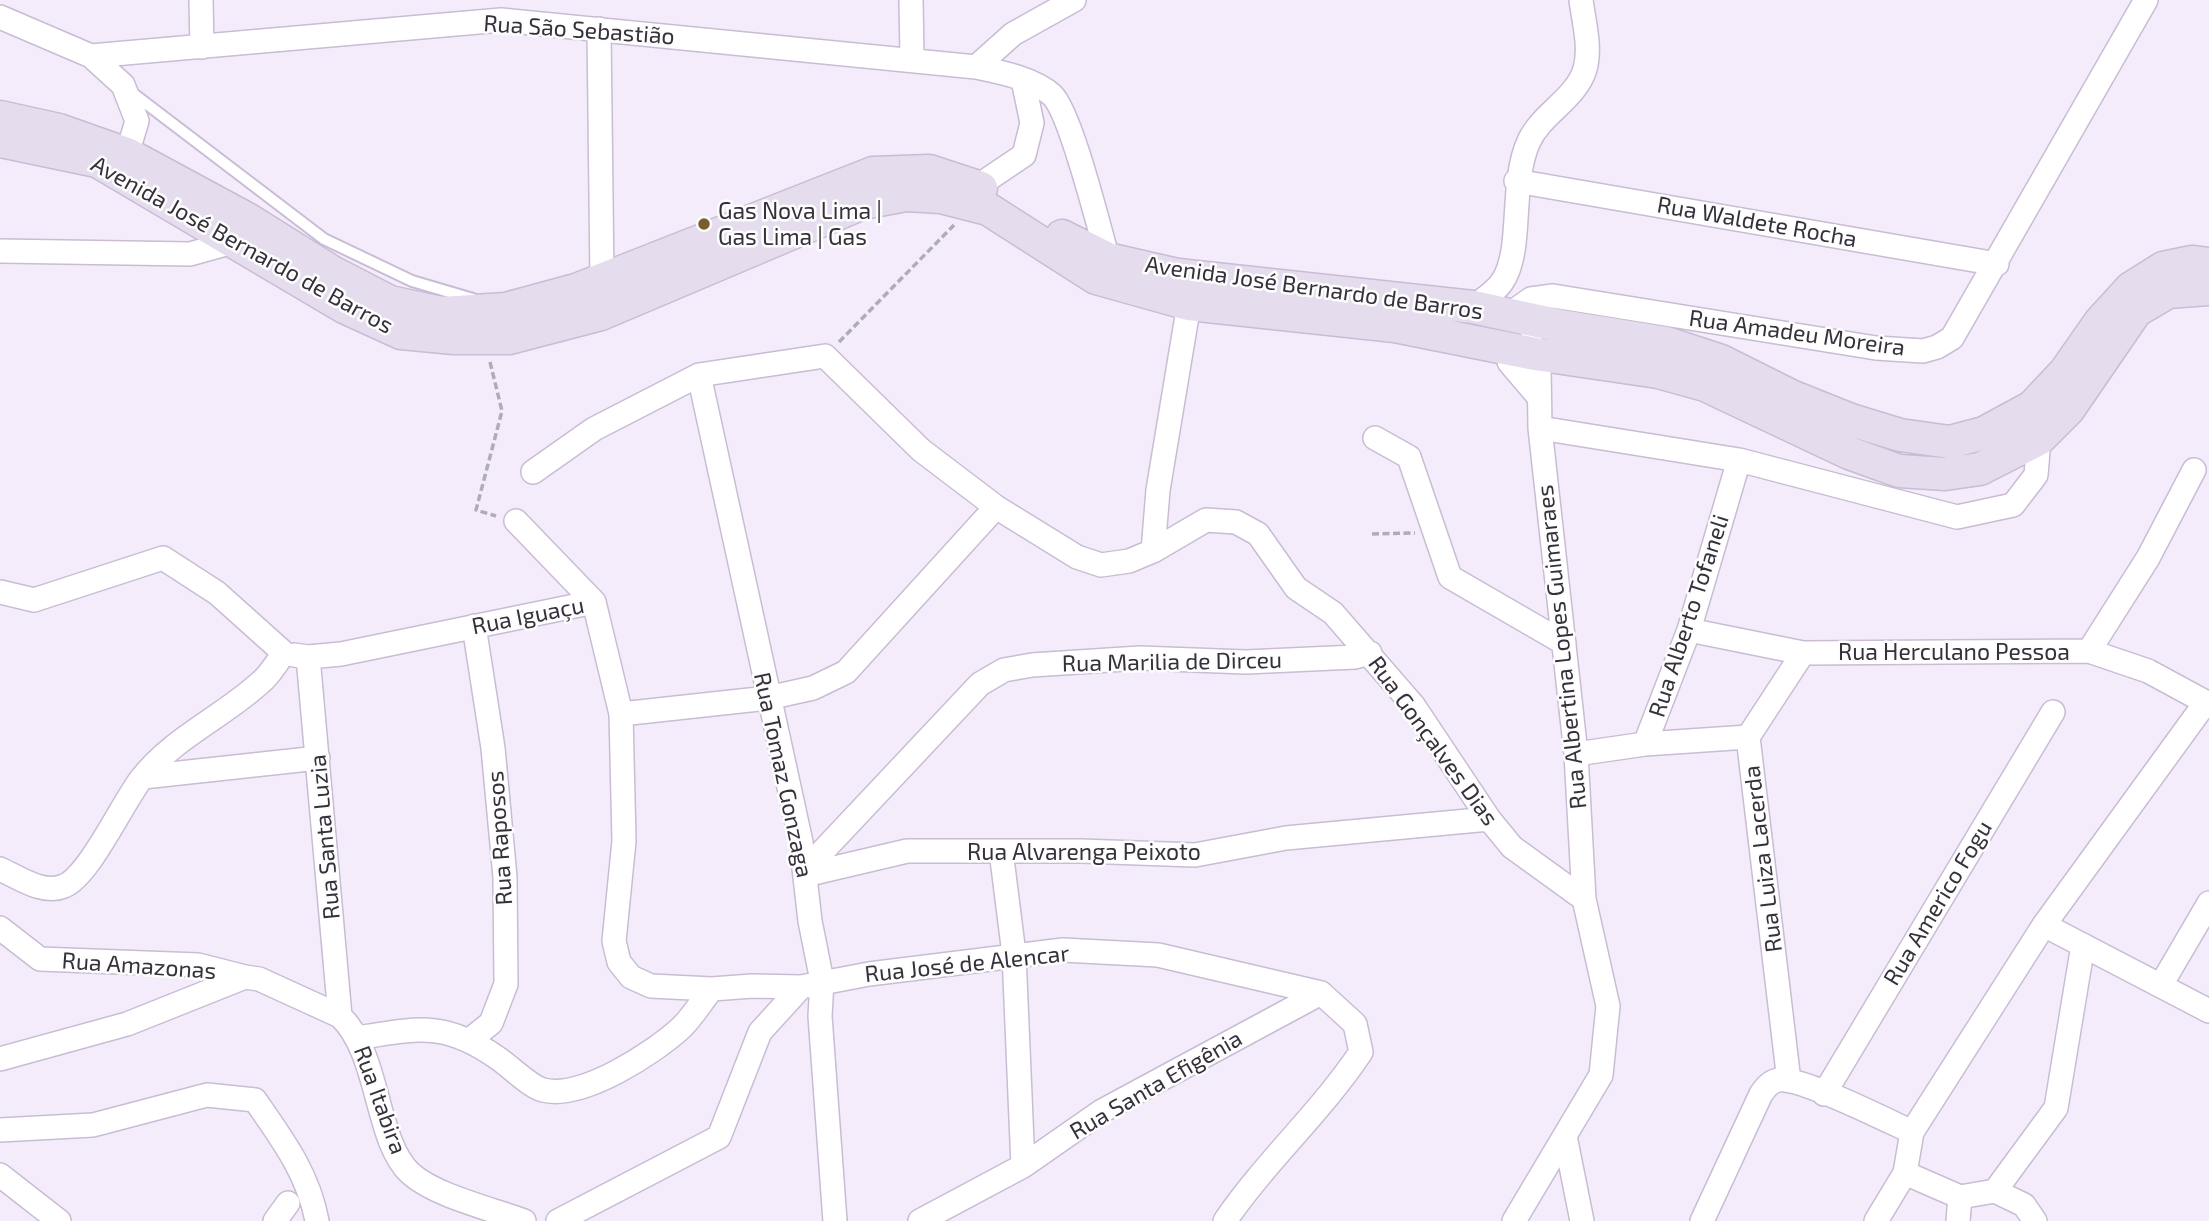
<!DOCTYPE html>
<meta charset="utf-8">
<style>
body{margin:0}
canvas{display:block;background:#f4ecfb}
</style>
<canvas width="2209" height="1221"></canvas>
<script>
const g = document.querySelector('canvas').getContext('2d');
g.lineJoin = 'round';
function trace(path, color, width, dash) { g.strokeStyle = color; g.lineWidth = width; g.lineCap = dash ? 'butt' : 'round'; g.setLineDash(dash || []); g.stroke(path); }
function write(font, color, halo, rows, align = 'center') {
  g.font = font + ' "Exo 2",sans-serif'; g.lineWidth = 5; g.setLineDash([]); g.textBaseline = 'middle'; g.strokeStyle = halo; g.fillStyle = color; for (const [text, x, y, turn = 0] of rows) {
    g.save(); g.translate(x, y); g.rotate((+turn || 0) * Math.PI / 180); g.textAlign = isNaN(turn) ? turn : align; if (halo) g.strokeText(text, 0, 0); g.fillText(text, 0, 0); g.restore();
  }
}
const path = new Path2D(`
 M839,342L954,225
 M490,362L502,411L476,510L496,516
 M1372,534L1415,533`);
const lane = new Path2D(`
 M131,92L324,239L412,281L473,299`);
const street = new Path2D(`
 M201,0L202,47
 M911,0L912,58
 M0,17L91,56L123,85L137,121L127,154
 M599,29L602,280
 M91,56L501,20L976,67C999,72 1033,78 1052,95C1071,113 1099,228 1108,259
 M976,67L1013,34L1074,0
 M1516,181L1997,264
 M978,186L1024,155L1032,123L1023,80
 M0,251L190,254L233,242
 M1473,307C1483,300 1495,292 1502,282C1524,250 1509,184 1529,141C1542,113 1576,99 1585,69C1591,47 1584,23 1581,0
 M1507,316L1531,299L1553,296L1876,348L1923,351L1937,347L1952,338L2146,0
 M1509,362L1538,396
 M699,375L801,842L810,921L822,981L820,1016L835,1221
 M1540,428L1739,460L1957,517L2013,505L2036,475L2039,439
 M1375,438L1409,457L1450,577L1564,643
 M533,472L594,429L699,375L825,356L921,450L996,507L1077,557L1101,565L1129,561L1153,551L1206,520L1236,522L1258,534L1296,588L1333,613L1413,705L1489,819L1512,847L1584,899
 M516,521L594,602
 M1153,551L1158,490L1189,304
 M0,592L34,600L163,558L217,593L284,653
 M594,602L621,714L624,841L614,941L619,962L631,977L651,986L712,989L752,986L801,987L869,974L1063,950L1158,955L1321,993L1355,1024L1361,1052C1321,1112 1266,1161 1225,1221
 M1689,630L1803,653L2089,651L2148,671L2209,704
 M2089,651L2148,558L2194,470
 M294,655L308,657L341,654L594,602
 M308,657L340,1016
 M621,714L768,698L813,688L846,672L996,507
 M1645,744L1748,737
 M1576,754L1645,744L1689,630L1739,460
 M143,777L318,758
 M1001,851L1014,954L1023,1166
 M0,869C20,878 43,895 64,886C89,876 122,804 141,779C174,737 223,717 261,682C270,675 277,662 284,653
 M805,870L980,684L1004,670L1032,665L1140,658L1246,662L1355,657L1370,653
 M805,875L907,851H1081L1195,855L1286,838L1489,819
 M2044,925L2209,1011
 M0,928L40,959L198,965L245,977
 M2083,945L2056,1108L1995,1191L1960,1197L1905,1173L1912,1132L2044,925L2206,702
 M2161,985L2209,903
 M357,1038C419,1028 446,1021 499,1059C512,1068 529,1086 543,1090C582,1100 654,1053 682,1027C693,1016 702,1001 712,989
 M471,1039L491,1023L506,984L505,877L493,748L474,626
 M0,1059L127,1024L245,977L259,979L340,1016C380,1054 375,1140 410,1173C435,1196 492,1209 524,1221
 M1789,1081L1748,737L1803,653
 M1824,1094L2053,712
 M0,1130L93,1125L207,1095L255,1100C282,1139 308,1173 317,1221
 M1565,1136L1582,1221
 M0,1175L59,1221
 M1995,1191L2024,1205L2035,1221
 M275,1221L288,1203
 M558,1221L719,1137L760,1032L801,987
 M920,1221L1023,1166L1102,1111L1321,993
 M1514,1221L1601,1075L1608,1006L1584,899L1576,754L1540,428L1539,366L1531,341
 M1702,1221L1761,1094C1766,1087 1770,1082 1778,1080C1799,1076 1888,1121 1912,1132
 M1876,1221L1905,1173
 M1958,1221L1960,1197`);
const secondary = new Path2D(`
 M0,117L59,130L127,154L249,220L332,272L390,302L441,313L506,309L576,290L873,173L929,171L981,188
 M0,141L97,161L344,307L401,333L454,338H509L601,314L863,203L906,195L941,197L988,209L1096,278L1189,304L1395,326L1535,354L1658,372L1705,385L1849,453L1899,471L1945,474L1980,469L2039,439L2068,410L2136,311L2168,292L2209,289
 M1062,236L1108,259L1178,275L1473,307L1561,326L1666,343L1721,361L1791,396L1851,420L1900,435L1950,442L1984,433L2032,407L2065,372L2100,322L2131,288L2163,268L2192,262L2209,264`);
const markers = [
 [704,224,7,"#785e2f"]
];
const streetNames = [
 ["Rua São Sebastião",579,30,4],
 ["Rua Waldete Rocha",1757,222,10],
 ["Avenida José Bernardo de Barros",242,245,29],
 ["Avenida José Bernardo de Barros",1314,288,8],
 ["Rua Amadeu Moreira",1797,333,8],
 ["Rua Iguaçu",528,616,-11],
 ["Rua Alberto Tofaneli",1689,616,-72],
 ["Rua Albertina Lopes Guimaraes",1562,647,-96],
 ["Rua Herculano Pessoa",1954,652],
 ["Rua Marilia de Dirceu",1172,662,-1],
 ["Rua Gonçalves Dias",1433,741,54],
 ["Rua Tomaz Gonzaga",783,775,78],
 ["Rua Santa Luzia",325,837,-95],
 ["Rua Raposos",500,838,-94],
 ["Rua Alvarenga Peixoto",1084,852],
 ["Rua Luiza Lacerda",1763,859,-97],
 ["Rua Americo Fogu",1938,903,-59],
 ["Rua José de Alencar",967,964,-6],
 ["Rua Amazonas",139,966,4],
 ["Rua Santa Efigênia",1156,1085,-30],
 ["Rua Itabira",380,1100,70]
];
const poiNames = [
 ["Gas Nova Lima |",718,211],
 ["Gas Lima | Gas",718,237]
];
trace(lane, '#c9bcd4', 14);
trace(street, '#c9bcd4', 26);
trace(secondary, '#c9bcd4', 35);
trace(path, '#b1abb8', 3.5, [7, 3.5]);
trace(lane, '#fff', 10);
trace(street, '#fff', 23);
trace(secondary, '#e5dcee', 32);
for (const [x, y, r, color] of markers) { const dot = new Path2D(); dot.arc(x, y, r, 0, 2 * Math.PI); g.fillStyle = color; g.fill(dot); trace(dot, '#fdfdfd', 2.5); }
write('23px', '#35303a', '#fdfdfd', streetNames);
write('23px', '#35303a', '#fdfdfd', poiNames, 'left');
</script>
